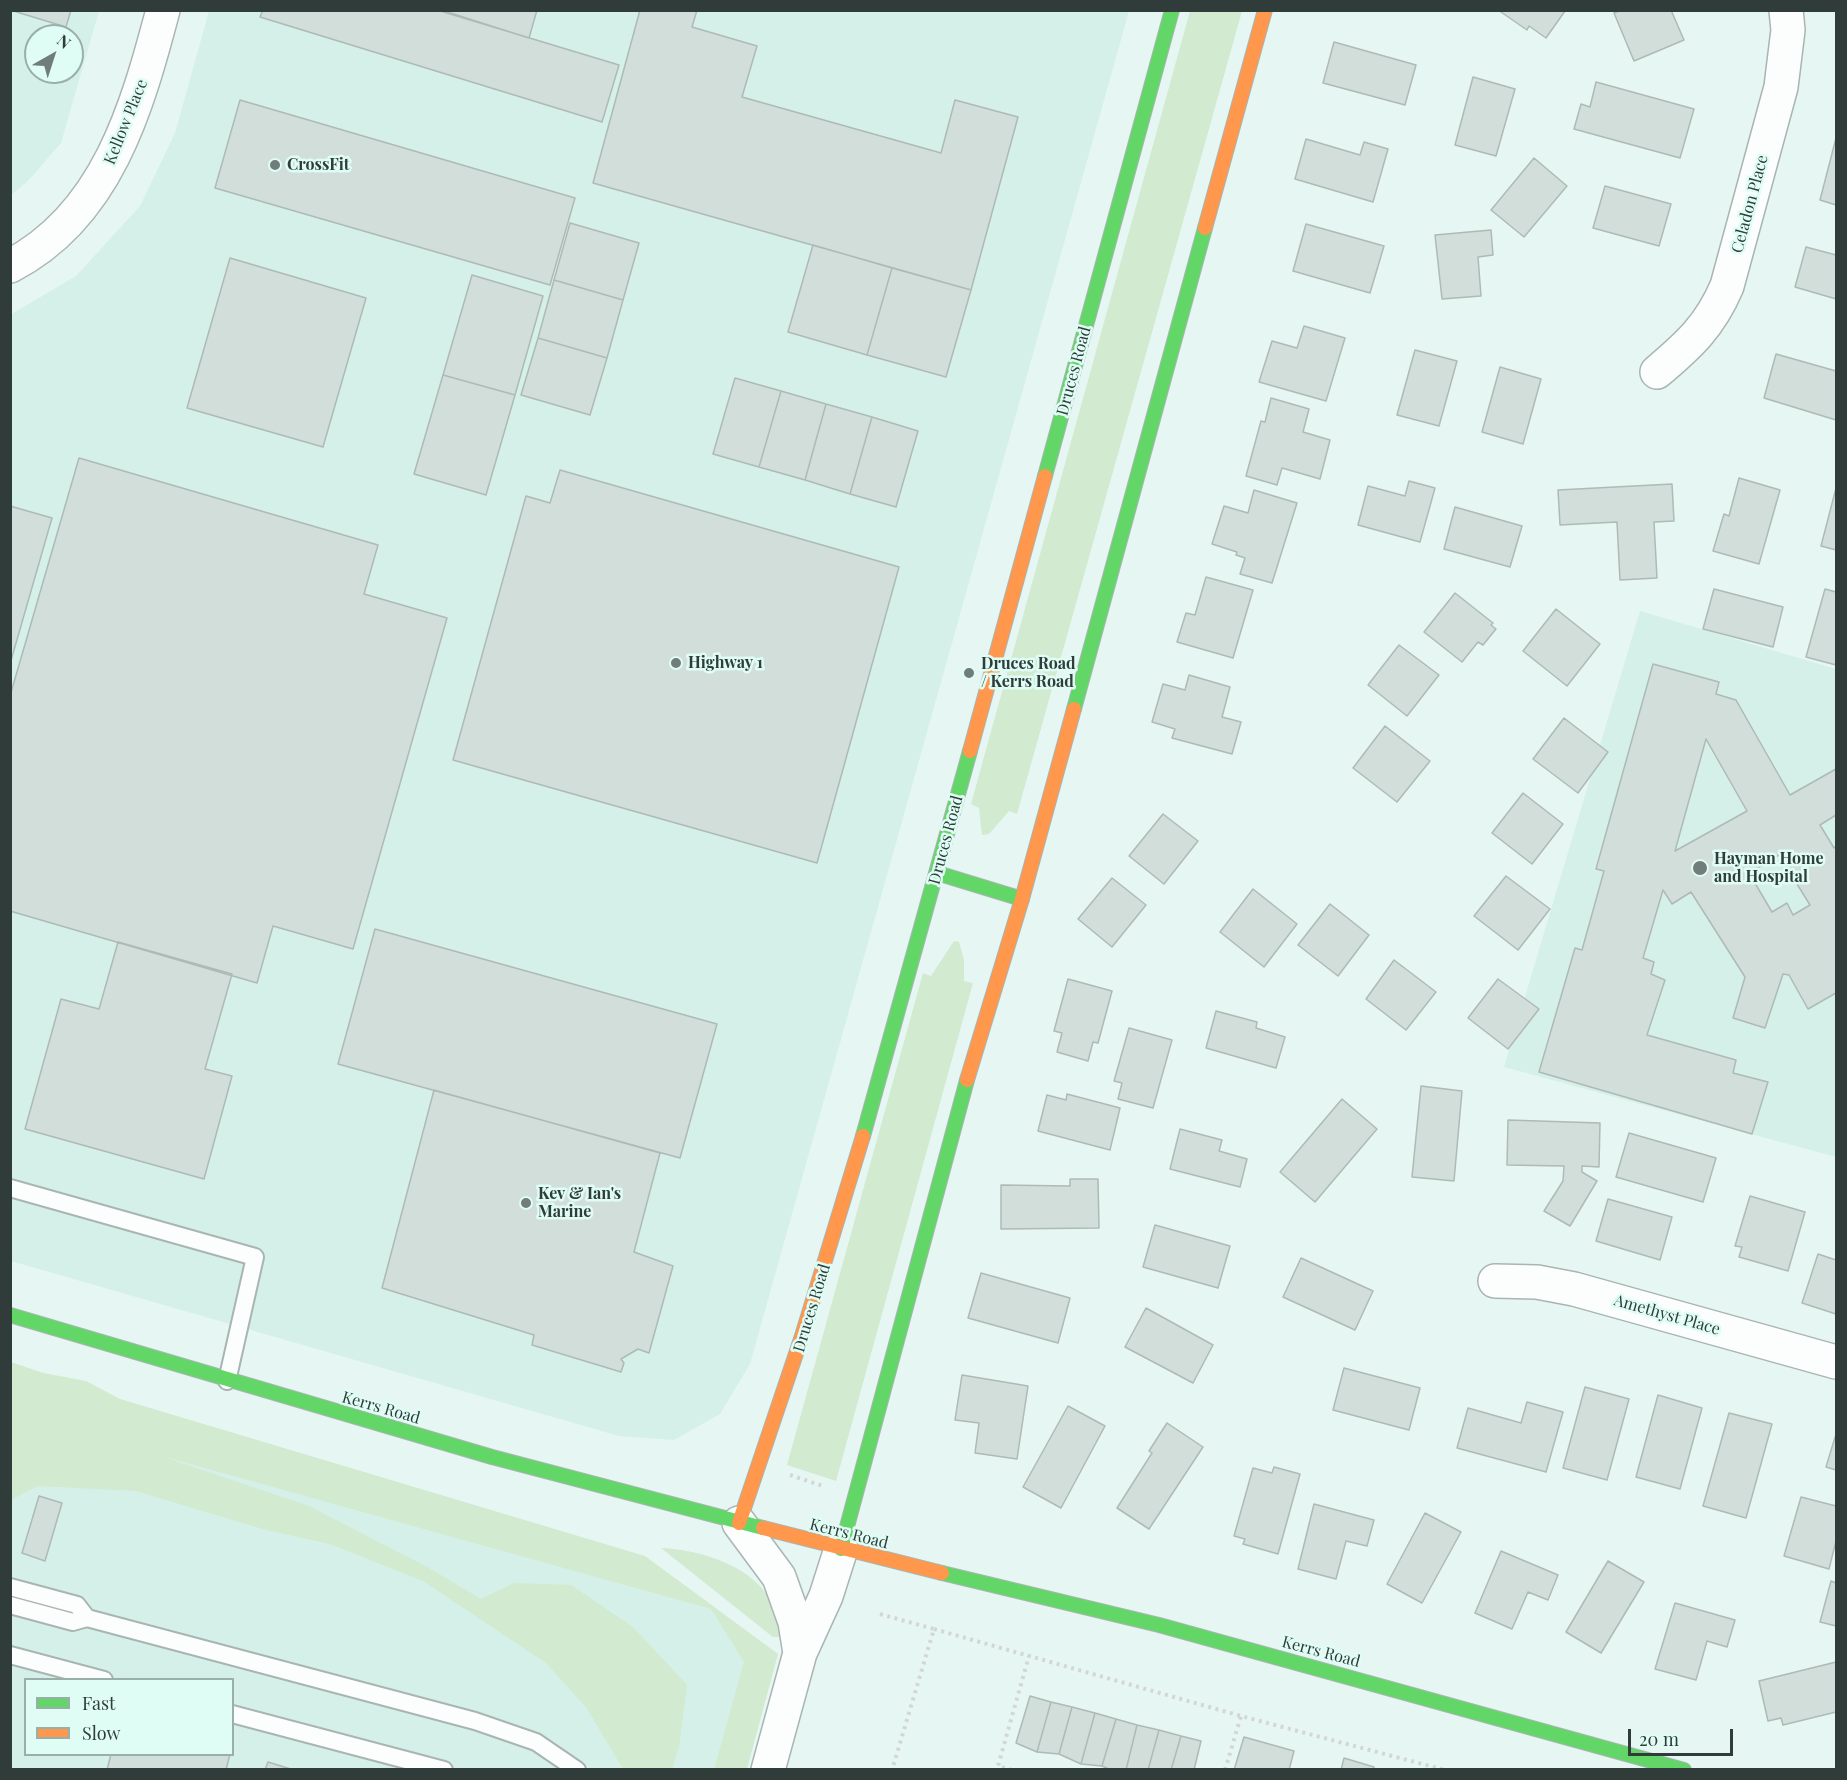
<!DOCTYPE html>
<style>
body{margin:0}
#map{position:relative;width:1847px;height:1780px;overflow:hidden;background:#e6f6f2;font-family:"Playfair Display",serif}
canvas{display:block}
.frame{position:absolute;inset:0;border:12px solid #303c39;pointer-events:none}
.legend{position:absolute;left:24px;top:1678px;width:210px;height:78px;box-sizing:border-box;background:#dffdf5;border:2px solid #99b0aa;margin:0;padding:8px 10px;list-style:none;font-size:18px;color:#303c39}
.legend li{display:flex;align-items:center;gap:12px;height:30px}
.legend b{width:30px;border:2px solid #99b0aa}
.north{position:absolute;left:24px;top:24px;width:60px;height:60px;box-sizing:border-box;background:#dffdf5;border:2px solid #99b0aa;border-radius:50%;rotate:39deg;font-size:16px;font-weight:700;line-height:24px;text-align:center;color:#303c39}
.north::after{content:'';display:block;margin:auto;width:21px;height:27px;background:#707d7a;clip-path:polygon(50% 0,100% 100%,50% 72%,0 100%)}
.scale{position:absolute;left:1628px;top:1729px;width:105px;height:27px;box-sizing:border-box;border:3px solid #303c39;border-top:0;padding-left:8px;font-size:18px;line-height:21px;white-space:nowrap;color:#303c39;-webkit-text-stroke:4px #dffdf5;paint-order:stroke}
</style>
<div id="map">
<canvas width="1847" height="1780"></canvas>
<div class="frame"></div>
<ul class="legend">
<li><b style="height:8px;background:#63d668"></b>Fast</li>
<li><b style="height:8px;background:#ff974d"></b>Slow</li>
</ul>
<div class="north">N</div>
<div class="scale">20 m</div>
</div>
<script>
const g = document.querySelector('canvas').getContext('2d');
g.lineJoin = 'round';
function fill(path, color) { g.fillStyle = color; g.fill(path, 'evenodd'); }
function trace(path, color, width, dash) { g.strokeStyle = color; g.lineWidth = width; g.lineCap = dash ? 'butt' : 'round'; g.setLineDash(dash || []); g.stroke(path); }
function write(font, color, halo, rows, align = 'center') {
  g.font = font + ' "Playfair Display",serif'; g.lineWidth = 5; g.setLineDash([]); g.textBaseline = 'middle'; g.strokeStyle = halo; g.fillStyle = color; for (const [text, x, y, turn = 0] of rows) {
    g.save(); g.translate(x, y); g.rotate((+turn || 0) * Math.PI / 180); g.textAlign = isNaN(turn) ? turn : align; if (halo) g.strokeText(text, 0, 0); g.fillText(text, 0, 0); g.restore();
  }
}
const built = new Path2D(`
 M11,11H99L61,143L28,181L11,195ZM36,36H72V72H36Z
 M209,11H1129L750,1364L720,1414L674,1440L619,1436L11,1261L10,315L76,276L140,206L175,133Z
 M1640,611L1836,669V1157L1504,1067Z
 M10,1406L711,1609L745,1662L714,1769H11ZM26,1680H232V1754H26Z`);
const green = new Path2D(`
 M1190,11H1242L1017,814L1009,811L989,834L982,835L979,808L971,804Z
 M954,941L959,942L964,960V981L973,983L836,1481L787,1465L923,973L931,976Z
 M11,1362L43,1373L86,1381L120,1399L645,1556L778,1654L747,1769H714L744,1662L711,1609L158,1455L309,1506L429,1568L481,1599L514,1583L571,1585L633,1627L687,1685L679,1747L672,1769H623L586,1707L546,1663L423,1581L330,1544L266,1530L136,1491L38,1486L11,1500Z
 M661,1548C703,1550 758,1567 776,1610C779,1618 780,1628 782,1637H773Z`);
const building = new Path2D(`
 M10,10H71L66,27Z
 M263,10H437L619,65L602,122L260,17Z
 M441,10H537L529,38Z
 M640,10H697L692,27L757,46L742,97L941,153L955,100L1018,117L971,290L593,183Z
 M1498,10H1564L1565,11L1546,38L1529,26L1527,30Z
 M1622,10H1671L1684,40L1634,61L1614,13Z
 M1334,42L1416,65L1405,105L1323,83Z
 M1473,77L1515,89L1496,156L1455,145Z
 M1596,82L1694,109L1680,158L1574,129L1581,104L1590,107Z
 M240,100L575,198L550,285L215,188Z
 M1836,138V205L1820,200Z
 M1306,139L1360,155L1364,142L1388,149L1373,202L1295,179Z
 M1534,158L1567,186L1524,237L1491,210Z
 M1605,186L1671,204L1659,246L1593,228Z
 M570,223L639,243L623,300L554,280Z
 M1306,224L1384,246L1370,293L1293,271Z
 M1491,230L1493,255L1478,257L1481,296L1442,299L1435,235Z
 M813,245L892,268L867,355L788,332Z
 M1806,247L1836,255V299L1795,287Z
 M230,258L366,298L323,447L187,408Z
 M892,268L971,290L946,377L867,355Z
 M472,275L543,296L515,395L443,375Z
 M554,280L623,300L607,358L538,338Z
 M1304,326L1345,338L1326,401L1259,382L1272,341L1297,348Z
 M538,338L607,358L590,415L521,395Z
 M1415,350L1457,361L1439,426L1397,415Z
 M1776,354L1836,371V420L1764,398Z
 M1500,367L1541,379L1523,444L1482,432Z
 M443,375L515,395L486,495L414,474Z
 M735,378L781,391L759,467L713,454Z
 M781,391L826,404L805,480L759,467Z
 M1271,398L1309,409L1303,432L1330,440L1320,479L1282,468L1277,485L1246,476L1261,421L1265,422Z
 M826,404L872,417L850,494L805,480Z
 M872,417L918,431L896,507L850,494Z
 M79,458L378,545L364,594L447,618L353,949L273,926L257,983L10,911V696Z
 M560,470L899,567L817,863L453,760L526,496L550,503Z
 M1739,478L1780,490L1759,564L1713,551L1724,514L1729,516Z
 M1409,481L1435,488L1420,542L1358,525L1368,486L1405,496Z
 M1672,484L1674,521L1654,522L1657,578L1620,580L1617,522L1560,525L1558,490Z
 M1836,488V550L1821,546Z
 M1254,490L1297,503L1272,583L1240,574L1245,558L1236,555L1237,552L1212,544L1224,506L1248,513Z
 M10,506L52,518L10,664Z
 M1455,507L1522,526L1510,567L1444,549Z
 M1206,577L1253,590L1233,658L1177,642L1186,613L1195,615Z
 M1714,589L1783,607L1773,647L1703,629Z
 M1825,589L1836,592V665L1806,657Z
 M1455,593L1493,623L1491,625L1496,629L1483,645L1478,642L1462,662L1424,632Z
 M1556,609L1600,644L1567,686L1523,651Z
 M1399,645L1439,675L1407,716L1368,685Z
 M1653,664L1719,682L1716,694L1736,700L1790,795L1836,769V815L1820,825L1834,848L1836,846V993L1808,1009L1789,975L1783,974L1765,1028L1733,1018L1745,977L1691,892L1672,904L1663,890L1643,958L1654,962L1651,974L1665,980L1647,1035L1736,1060L1733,1073L1768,1082L1752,1134L1539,1072L1575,948L1582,950L1604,871L1596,869ZM1706,739L1747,811L1675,851ZM1779,855L1810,905L1793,915L1787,903L1772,912L1749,873Z
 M1189,675L1230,687L1222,717L1241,722L1232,754L1172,738L1175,729L1152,722L1163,684L1185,690Z
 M1564,718L1608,752L1578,793L1533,759Z
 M1385,726L1430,761L1397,802L1353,768Z
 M1523,793L1563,824L1532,864L1492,833Z
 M1163,814L1198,841L1164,884L1129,856Z
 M1506,876L1550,909L1518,950L1474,916Z
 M1112,878L1146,905L1112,947L1078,919Z
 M1253,889L1297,924L1264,967L1220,932Z
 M1330,904L1369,935L1338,976L1298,945Z
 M375,929L717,1024L680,1158L338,1064Z
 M118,942L232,974L205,1069L232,1076L204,1179L25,1129L61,999L99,1009Z
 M1394,960L1436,992L1406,1030L1366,999Z
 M1068,979L1112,991L1098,1043L1093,1042L1088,1061L1057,1052L1062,1033L1054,1031Z
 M1498,979L1539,1009L1508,1049L1468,1018Z
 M1216,1011L1257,1022L1256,1028L1285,1037L1276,1068L1206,1048Z
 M1129,1028L1172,1040L1153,1108L1118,1099L1122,1083L1114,1081Z
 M1421,1086L1462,1091L1454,1181L1412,1177Z
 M434,1090L660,1153L634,1252L673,1266L649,1353L638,1349L621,1359L624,1363L621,1372L532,1345L534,1335L382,1288Z
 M1067,1094L1120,1108L1110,1150L1038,1131L1047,1095L1066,1100Z
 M1342,1099L1377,1129L1315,1202L1280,1172Z
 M1508,1120L1600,1123L1599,1167L1582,1166V1172L1597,1181L1570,1226L1544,1211L1563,1181L1564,1166L1507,1165Z
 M1180,1129L1222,1140L1219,1151L1247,1159L1240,1187L1170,1169Z
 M1629,1133L1716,1158L1703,1202L1616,1177Z
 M1070,1179H1098L1099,1228L1001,1229V1185L1070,1186Z
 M1750,1196L1805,1212L1788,1271L1739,1257L1742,1247L1735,1246Z
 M1608,1199L1672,1217L1660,1260L1596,1241Z
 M1155,1225L1230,1246L1218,1288L1143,1267Z
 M1818,1254L1836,1260V1314L1802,1303Z
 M1301,1258L1373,1291L1355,1330L1283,1297Z
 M981,1273L1070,1298L1058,1343L968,1318Z
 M1146,1308L1213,1345L1193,1383L1125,1347Z
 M1344,1368L1420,1388L1409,1430L1333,1410Z
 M962,1375L1028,1386L1017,1459L975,1453L979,1423L955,1420Z
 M1585,1387L1629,1399L1607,1480L1563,1468Z
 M1658,1395L1702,1408L1680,1489L1636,1477Z
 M1527,1402L1563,1412L1546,1472L1457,1448L1468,1408L1521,1423Z
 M1068,1406L1105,1426L1061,1508L1023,1487Z
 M1729,1413L1772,1424L1746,1518L1703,1506Z
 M1167,1423L1203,1447L1149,1529L1117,1508L1152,1453L1149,1451Z
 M1836,1434V1470L1826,1467Z
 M1274,1467L1300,1474L1278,1554L1243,1544L1245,1539L1234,1536L1253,1468L1272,1473Z
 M39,1496L62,1503L45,1561L22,1553Z
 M1801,1497L1836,1506V1541L1829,1569L1784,1556Z
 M1314,1504L1374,1520L1367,1546L1346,1541L1336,1579L1298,1569Z
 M1425,1513L1461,1532L1422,1603L1387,1584Z
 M1501,1551L1558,1575L1548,1600L1528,1592L1512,1629L1475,1613Z
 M1608,1561L1644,1582L1601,1653L1566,1632Z
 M1831,1581L1836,1583V1626L1820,1622Z
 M1675,1603L1735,1620L1727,1647L1707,1641L1696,1680L1655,1669Z
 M1836,1662V1712L1783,1725L1781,1718L1768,1721L1759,1681Z
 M1030,1696L1051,1702L1037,1752L1016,1743Z
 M1051,1702L1072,1707L1059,1754L1037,1752Z
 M1072,1707L1095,1713L1081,1764L1059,1754Z
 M1095,1713L1116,1719L1102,1766L1081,1764Z
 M1116,1719L1137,1725L1126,1770H1111L1102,1766Z
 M1137,1725L1159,1730L1148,1770H1126Z
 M1159,1730L1181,1736L1171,1770H1148Z
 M1181,1736L1201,1741L1194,1770H1171Z
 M1244,1737L1294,1751L1289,1770H1234Z
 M111,1754H230L226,1770H107Z
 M1344,1758L1374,1767V1770H1341Z
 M268,1762L294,1770H265Z`);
const path = new Path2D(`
 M790,1475L823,1486
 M880,1614L934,1629L892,1770
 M934,1629L1241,1716L1445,1770
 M1012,1770L998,1766L1029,1656
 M1225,1770L1241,1716`);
const lane = new Path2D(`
 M10,1188L255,1257L227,1381
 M10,1587L77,1605L87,1618L475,1721L536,1742L577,1770
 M10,1605L73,1622L87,1618
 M10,1655L104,1680
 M232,1714L444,1770`);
const street = new Path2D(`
 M10,266C107,216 137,108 163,10
 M1657,372C1689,345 1710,326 1727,286L1781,87L1788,30L1786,10
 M1495,1281L1537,1282L1574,1289L1836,1362
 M739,1523L779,1577L795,1622L800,1653
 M768,1770L800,1653L826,1596L841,1549`);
const fast = new Path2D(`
 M1045,476L1172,10
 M1074,709L1205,228
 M937,873L1022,899
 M863,1136L970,751
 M10,1315L492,1457L763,1528
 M841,1549L967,1080
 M942,1573L1159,1625L1684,1770`);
const slow = new Path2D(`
 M1205,228L1265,10
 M970,751L1045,476
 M967,1080L1022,899L1074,709
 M739,1523L802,1336L863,1136
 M763,1528L942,1573`);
const markers = [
 [275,165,6,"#707d7a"],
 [676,663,6,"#707d7a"],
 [969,673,6,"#707d7a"],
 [1700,868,8,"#707d7a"],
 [526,1203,6,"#707d7a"]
];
const streetNames = [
 ["Kellow Place",126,122,-68],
 ["Celadon Place",1750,204,-75],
 ["Druces Road",1074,371,-75],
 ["Druces Road",946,840,-75],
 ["Druces Road",812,1308,-73],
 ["Amethyst Place",1667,1315,16],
 ["Kerrs Road",381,1408,16],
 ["Kerrs Road",849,1534,14],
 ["Kerrs Road",1321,1652,15]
];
const poiNames = [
 ["CrossFit",287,165],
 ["Highway 1",688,663],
 ["Druces Road",981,664],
 ["/ Kerrs Road",981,682],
 ["Hayman Home",1714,859],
 ["and Hospital",1714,877],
 ["Kev & Ian's",538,1194],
 ["Marine",538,1212]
];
fill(built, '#d5f0e8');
fill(green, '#d2ead0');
fill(building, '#d2ded9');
trace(building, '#aebab5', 1.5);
trace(lane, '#a9b5b2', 20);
trace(street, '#a9b5b2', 36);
trace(fast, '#a9b5b2', 16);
trace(slow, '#a9b5b2', 16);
trace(path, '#d2d7d6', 4, [3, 4.5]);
trace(lane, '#fbfefd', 16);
trace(street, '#fbfefd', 33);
trace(fast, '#63d668', 14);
trace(slow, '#ff974d', 14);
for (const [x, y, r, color] of markers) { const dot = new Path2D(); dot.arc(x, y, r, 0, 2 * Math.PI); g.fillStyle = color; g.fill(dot); trace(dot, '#dffdf5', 2); }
write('16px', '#303c39', '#dffdf5', streetNames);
write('bold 16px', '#303c39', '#dffdf5', poiNames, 'left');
</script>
